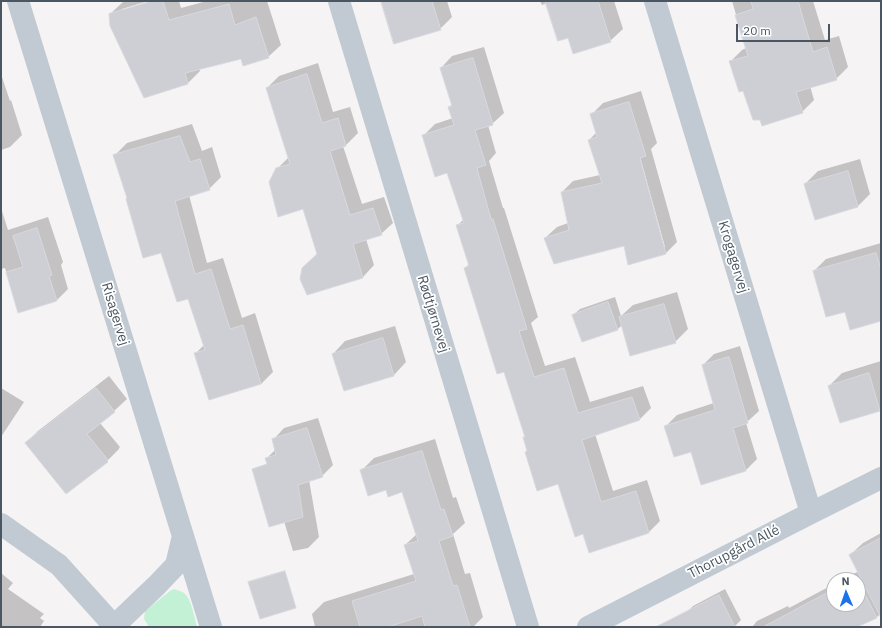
<!DOCTYPE html>
<meta charset="utf-8">
<style>
body{margin:0}
#map{position:relative;width:882px;height:628px;overflow:hidden;background:#f5f3f3;font-family:"IBM Plex Sans",sans-serif}
canvas{display:block}
.frame{position:absolute;inset:0;border:2px solid #4a5661;pointer-events:none}
.north{position:absolute;left:826px;top:572px;width:40px;height:40px;box-sizing:border-box;background:#fff;border:1px solid #b7bbc0;border-radius:50%;rotate:358deg;font-size:11px;font-weight:700;line-height:16px;text-align:center;color:#4a5661}
.north::after{content:'';display:block;margin:auto;width:14px;height:18px;background:#1a73e8;clip-path:polygon(50% 0,100% 100%,50% 72%,0 100%)}
.scale{position:absolute;left:736px;top:24px;width:94px;height:18px;box-sizing:border-box;border:2px solid #4a5661;border-top:0;padding-left:5px;font-size:12px;line-height:14px;white-space:nowrap;color:#4a5661;-webkit-text-stroke:3px #fff;paint-order:stroke}
</style>
<div id="map">
<canvas width="882" height="628"></canvas>
<div class="frame"></div>
<div class="north">N</div>
<div class="scale">20 m</div>
</div>
<script>
const g = document.querySelector('canvas').getContext('2d');
g.lineJoin = 'round';
function fill(path, color) { g.fillStyle = color; g.fill(path, 'evenodd'); }
function trace(path, color, width, dash) { g.strokeStyle = color; g.lineWidth = width; g.lineCap = dash ? 'butt' : 'round'; g.setLineDash(dash || []); g.stroke(path); }
function write(font, color, halo, rows, align = 'center') {
  g.font = font + ' "IBM Plex Sans",sans-serif'; g.lineWidth = 3.5; g.setLineDash([]); g.textBaseline = 'middle'; g.strokeStyle = halo; g.fillStyle = color; for (const [text, x, y, turn = 0] of rows) {
    g.save(); g.translate(x, y); g.rotate((+turn || 0) * Math.PI / 180); g.textAlign = isNaN(turn) ? turn : align; if (halo) g.strokeText(text, 0, 0); g.fillText(text, 0, 0); g.restore();
  }
}
const green = new Path2D(`
 M174,589C177,590 181,591 184,593C192,600 194,617 197,627H149L144,619L145,611L170,591Z`);
const shadow = new Path2D(`
 M126,1H148L122,9V11L155,1H179L181,8L207,1H267L281,45L268,57L242,58L199,68L200,71L188,83L144,97L110,14L123,2Z
 M388,1H447L452,17L440,29Z
 M540,1H614L623,29L610,41L569,37L547,3L542,5Z
 M732,1H813L825,40L839,36L848,67L836,79L810,86L814,100L802,112L744,90L731,61L742,50L746,48Z
 M484,47L504,113L492,124L488,125L496,153L489,161L503,208H504L538,317L531,323L545,366L575,357L590,402L643,386L651,408L640,419L595,434L613,491L647,480L660,521L648,533H584L559,483L528,450L524,438L525,436L504,370L465,268L469,264L457,226L464,219L448,172L423,136L435,124L453,118L449,107L452,104L441,68L452,56Z
 M318,63L333,112L350,107L358,133L346,145L343,146L362,204L384,197L393,223L381,234L366,239L374,265L363,277L303,208L277,169L289,157L267,88L279,76Z
 M1,74L10,101L11,100L22,135L10,147L1,150Z
 M641,91L657,143L651,149L677,242L666,253L629,264L624,244L545,238L557,227L568,223L562,192L573,181L600,175L589,140L597,132L591,115L603,103ZM637,153H639L665,247H663Z
 M192,124L202,151L212,147L221,177L209,189L189,195L207,263L223,258L242,318L255,313L273,372L261,384L210,399L196,353L204,345L188,297L162,251L128,198L115,155L127,143Z
 M860,159L870,194L858,206L816,219L805,184L818,171Z
 M1,208L8,230L48,217L63,262L61,265L68,289L57,300L19,311L5,268L1,269Z
 M881,243V320L845,311L814,271L826,259Z
 M677,292L688,329L675,342L622,325L618,329L573,315L580,309L615,297L621,316L633,305Z
 M395,326L406,362L394,375L344,390L333,354L345,341Z
 M740,346L759,411L747,422L746,423L757,459L746,470L691,451L666,426L677,415L714,403L703,365L714,354Z
 M881,361V408L879,410L829,386L842,373Z
 M109,376L127,399L114,411L100,423L120,447L119,448V449L107,461L26,443L38,431Z
 M1,388L24,402L1,437Z
 M318,418L333,465L322,476L309,480L319,537L308,548L293,551L267,465L266,459L276,449L273,440L284,428Z
 M435,439L453,498L456,497L465,523L453,534L465,574L470,573L483,617L473,627H315L312,614L324,602L414,574L405,545L417,534L403,491L387,489L361,471L374,458Z
 M881,533V613L877,617L855,627H752L757,621L788,606L789,608L834,584V604H858V580H842L859,571L850,555L863,543Z
 M1,573L13,583L8,589L44,614L40,618L44,621L40,627H1Z
 M725,589L741,620L734,627H694L687,612L693,606Z`);
const building = new Path2D(`
 M152,1H163L169,20L229,4L235,25L256,17L269,58L243,66L241,59L185,73L188,84L144,98L110,26L109,14Z
 M381,1H432L441,30L394,44Z
 M545,1H598L611,42L573,54L568,38L558,41Z
 M751,1H798L813,52L827,47L837,80L796,92L803,113L762,126L760,120H753L743,91L739,92L729,61L748,56L735,15L753,9Z
 M473,58L493,125L475,130L486,165L477,168L478,172L491,219H493L527,329L519,331L534,377L564,368L578,413L632,397L640,420L582,440L601,502L636,491L649,533L589,553L583,534L575,537L558,484L537,491L525,452L527,451L523,437H525L504,372L497,374L464,268L469,266L456,225L464,223L447,173L435,177L422,135L454,125L448,107L452,106L440,68Z
 M307,74L322,123L338,118L346,146L330,151L350,215L373,208L382,235L353,244L363,278L307,295L300,279L302,268L317,254L303,209L278,217L269,182L276,168L290,164L266,88Z
 M629,102L646,156L640,158L666,254L628,265L624,246L554,264L544,238L569,230L561,192L602,183L588,140L597,137L590,114Z
 M180,136L190,162L200,159L210,190L175,201L195,274L211,269L230,329L243,325L261,384L209,400L194,353L205,350L188,299L177,302L161,253L143,258L126,199L127,198L113,155Z
 M848,171L858,207L815,220L804,184Z
 M37,228L52,275L49,276L57,301L18,313L6,272L23,267L13,236Z
 M876,253L881,269V321L850,330L845,312L826,317L813,271Z
 M608,302L618,330L582,342L572,315Z
 M664,304L676,343L630,356L619,317Z
 M383,338L394,376L344,391L332,354Z
 M729,357L748,423L733,428L746,471L701,485L691,452L674,457L664,426L715,410L702,365Z
 M869,373L880,411L840,423L828,386Z
 M96,388L115,412L87,434L108,460L107,461L108,462L66,494L25,443Z
 M307,428L323,477L298,485L303,517L269,527L252,469L267,464L265,458L276,455L272,439Z
 M422,451L441,510L444,509L453,536L439,541L453,586L457,585L470,627H425L422,616L388,627H360L352,601L416,581L404,545L418,541L402,492L388,497L386,490L368,496L360,470Z
 M881,538V618L849,555Z
 M285,571L296,608L260,619L248,582Z
 M858,580L877,618L857,627H763L834,589V604H858Z
 M719,595L735,627H656Z`);
const minor = new Path2D(`
 M18,1L183,536L211,627
 M339,1L528,627
 M655,1L811,513
 M1,524L59,565L115,627
 M113,627L157,585L176,565L183,536
 M588,627L811,513L881,478`);
const streetNames = [
 ["Krogagervej",733,257,73],
 ["Risagervej",115,314,73],
 ["Rødtjørnevej",433,314,73],
 ["Thorupgård Allé",734,552,-27]
];
fill(green, '#c3f1d5');
fill(shadow, '#0003');
fill(building, '#cdcfd5');
trace(building, '#d7d9de', 1);
trace(minor, '#c1cad2', 22);
write('14px', '#4a5661', '#fff', streetNames);
</script>
